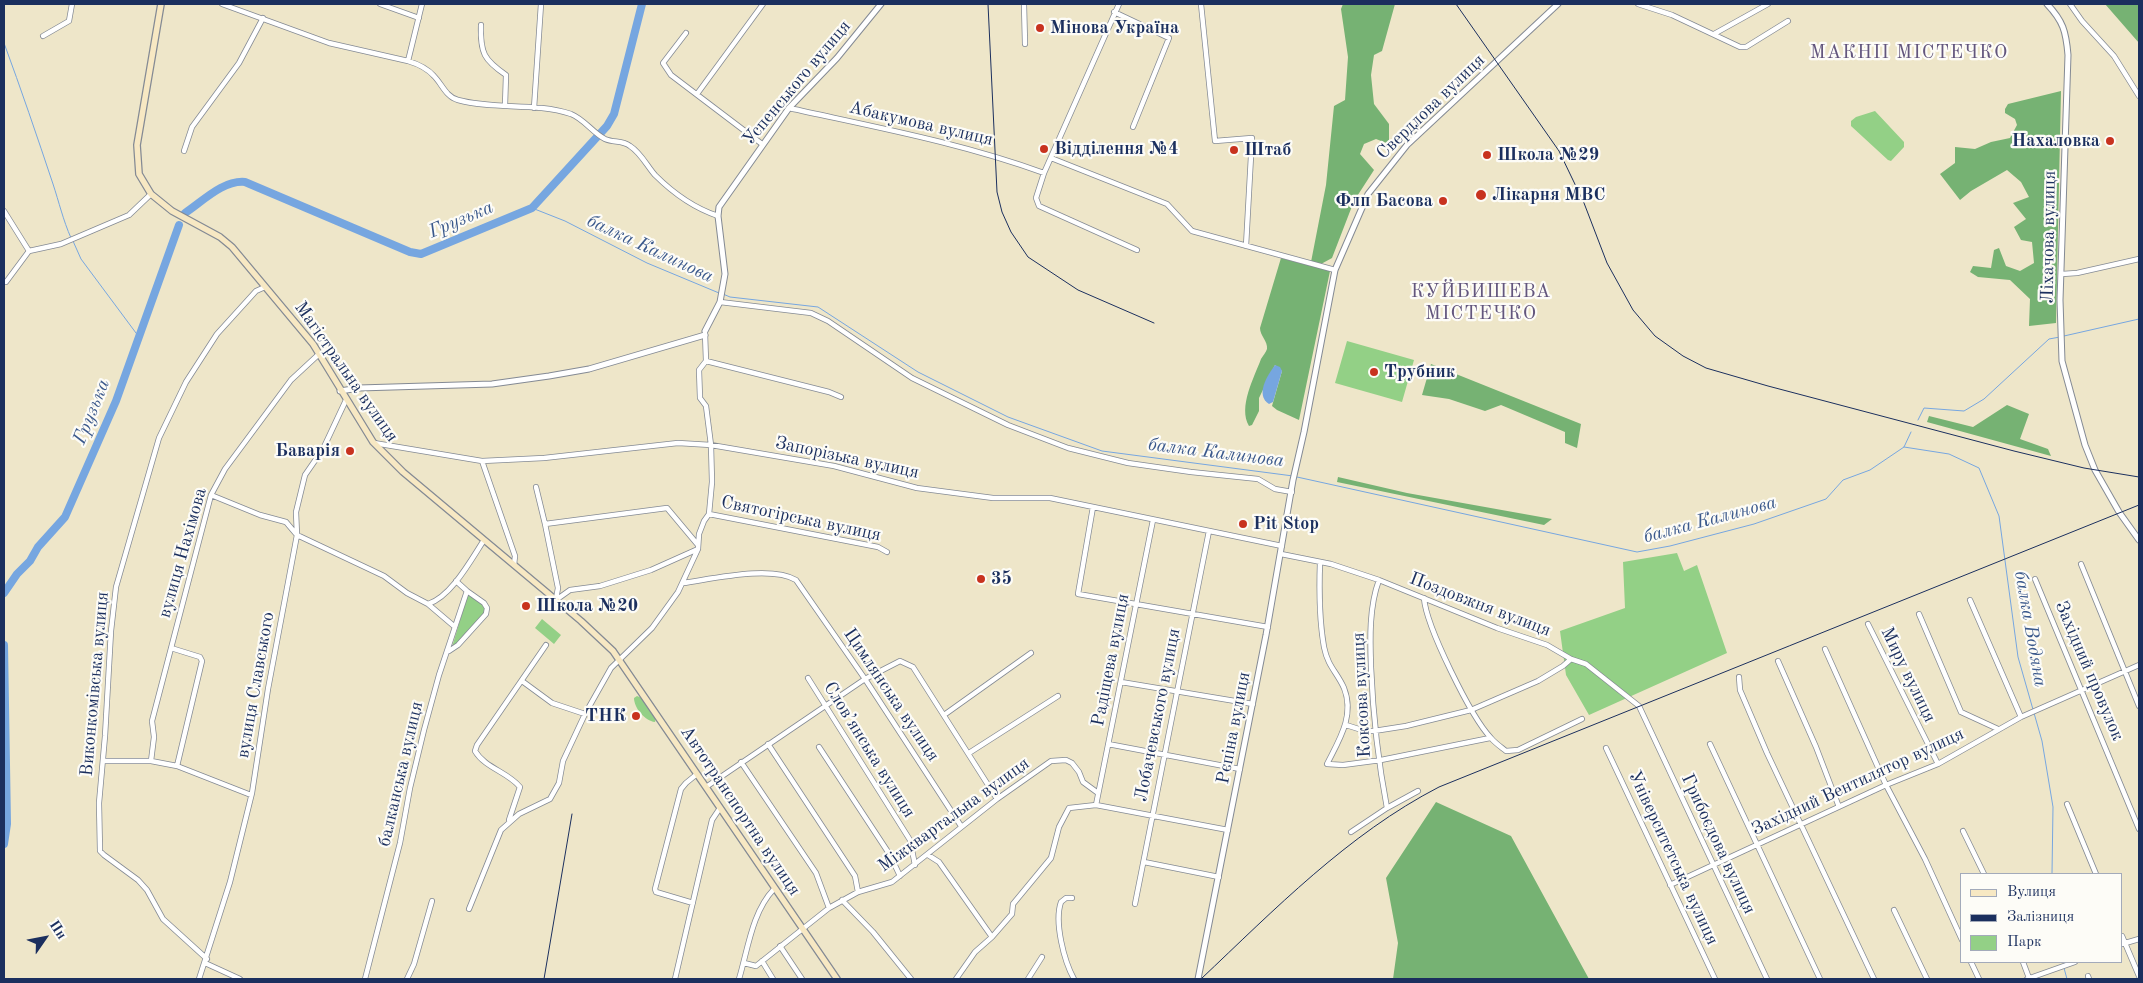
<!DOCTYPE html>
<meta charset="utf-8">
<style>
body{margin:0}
#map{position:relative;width:2143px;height:983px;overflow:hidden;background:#eee6c9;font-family:"Old Standard TT",serif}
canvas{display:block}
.frame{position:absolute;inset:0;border:5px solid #1b2f5e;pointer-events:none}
.legend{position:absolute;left:1960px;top:873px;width:162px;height:90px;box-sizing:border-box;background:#fdfcf7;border:1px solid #a3aaba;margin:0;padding:6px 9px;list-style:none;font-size:15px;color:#1b2f5e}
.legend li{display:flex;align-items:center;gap:10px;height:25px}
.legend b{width:25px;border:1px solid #a3aaba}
.north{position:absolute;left:20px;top:913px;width:50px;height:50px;-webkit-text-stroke:4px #fdfcf7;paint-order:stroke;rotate:57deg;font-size:14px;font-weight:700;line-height:20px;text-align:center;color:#1b2f5e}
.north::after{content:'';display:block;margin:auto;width:18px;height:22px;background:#1b2f5e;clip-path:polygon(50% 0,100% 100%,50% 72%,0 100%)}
</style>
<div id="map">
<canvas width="2143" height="983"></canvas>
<div class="frame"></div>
<ul class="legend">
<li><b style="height:6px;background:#f7e8c3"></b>Вулиця</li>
<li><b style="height:6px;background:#1b2f5e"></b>Залізниця</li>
<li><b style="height:14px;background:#93d086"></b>Парк</li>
</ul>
<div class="north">Пн</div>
</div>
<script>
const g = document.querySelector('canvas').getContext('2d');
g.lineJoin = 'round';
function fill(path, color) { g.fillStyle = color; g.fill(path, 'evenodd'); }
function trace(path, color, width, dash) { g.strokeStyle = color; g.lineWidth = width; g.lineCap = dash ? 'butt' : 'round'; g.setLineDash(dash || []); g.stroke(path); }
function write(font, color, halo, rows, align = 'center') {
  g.font = font + ' "Old Standard TT",serif'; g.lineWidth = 4.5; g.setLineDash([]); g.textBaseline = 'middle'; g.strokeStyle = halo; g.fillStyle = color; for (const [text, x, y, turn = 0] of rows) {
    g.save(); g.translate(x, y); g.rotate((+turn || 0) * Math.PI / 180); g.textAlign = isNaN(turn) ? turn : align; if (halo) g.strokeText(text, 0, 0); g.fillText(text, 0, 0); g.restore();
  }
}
const green = new Path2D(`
 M1875,111L1904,142V147L1891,161L1888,160L1851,126V121L1856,117Z
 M1347,341L1414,360L1402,402L1335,383Z
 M1677,553L1684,571L1697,565L1727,653L1589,715L1566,675L1560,631L1625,608L1623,562Z
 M468,594C476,599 485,603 485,613L457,645L452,647Z
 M542,619L561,635L554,644L535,628Z
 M637,696L642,698L656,718L655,722C645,721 634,708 634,698Z`);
const forest = new Path2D(`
 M1343,4H1395L1382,51L1374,55L1371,75L1374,104L1389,124V144L1376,139L1364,144L1360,154L1374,170L1354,201L1332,258L1321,264L1311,262L1326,185L1334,106L1345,100L1348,57L1341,9Z
 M2105,4H2139V43Z
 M2061,91L2056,323L2029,326L2030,299L2010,280L1978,277L1970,272L1973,266L1991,268L1994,250L1999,248L2006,266L2020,271L2034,263L2032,242L2021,240L2014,227L2026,219L2013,203L2029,197L2021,182L2007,170L1971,191L1960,200L1940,174L1955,163V147L1975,149L1991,142L2010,138L2017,125L2015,119L2005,113V109L2008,104Z
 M1281,258L1330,271L1299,420L1277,410L1272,406L1282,371L1275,365L1259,398V411L1252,425L1249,426C1238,407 1254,378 1261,359C1263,356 1266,352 1267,349C1268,341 1260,336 1260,328Z
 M1431,364L1581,424L1577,448L1565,443V432L1501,405L1485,411L1449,399L1422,395Z
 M2007,405L2029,414L2020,439L2048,449L2051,456L1927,422L1929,416L1973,427Z
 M1338,477L1407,493L1552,519L1544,525L1337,482Z
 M1436,802L1511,836L1589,979H1393L1398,943L1386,878Z`);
const water = new Path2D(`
 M1275,365L1280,367L1282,371L1273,402L1269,404C1255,395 1267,376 1275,365Z`);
const stream = new Path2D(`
 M4,43C21,89 37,136 53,184C59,202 63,220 71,238
 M532,208L565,221L647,263L719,293
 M73,241L81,259L139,337
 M723,294L730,297L818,307L918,372L1008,417L1102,451L1293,476
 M2064,336L2139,319
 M1918,420L1924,408L1964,411L1984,399L2049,339L2060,337
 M1904,447L1949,454L1979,468L1999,516L2018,657L2042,741L2053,807L2052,874
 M1297,477L1637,552L1670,546L1754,524L1826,499L1843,480L1870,470L1904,447L1911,432
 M2064,968L2067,979`);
const river = new Path2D(`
 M185,213C203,201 223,180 245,182L410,252L421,254L532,208L607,126L614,114L642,4
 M4,593L17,574L30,561L38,547L65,517L116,401L179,225
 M4,645L7,824L4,844`);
const minor = new Path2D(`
 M222,4L329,43L408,61C418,64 427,68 434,76C442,84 446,97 458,100C494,110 535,102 571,114C584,119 593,133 605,139C614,143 622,140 630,146C641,153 647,166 655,175C673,193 694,208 718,216
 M380,4L419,18
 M1024,4L1025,44
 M1119,4L1044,173L1036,198L1039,206L1137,250
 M1201,4L1215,141L1252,138L1246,246
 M1638,4L1672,15L1740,47H1746L1788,21
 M2070,4L2082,21L2114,56L2139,96
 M1114,12L1169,38L1133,127
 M481,25C480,53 484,60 506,75L505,106
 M686,33L663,63L671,75L762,144
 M1714,34L1768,4
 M43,36L69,21L72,4
 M408,61L422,4
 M697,94L763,4
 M534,108L541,4
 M789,108C875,127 962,143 1044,173
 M184,151L192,127L239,63L263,18
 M1051,158L1167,204L1192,231L1335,270
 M4,211L29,251
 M2062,274L2077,273L2139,259
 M4,282H6L29,251L61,244L129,215L151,194
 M720,302L811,313L828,321L912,378L1008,425L1068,448L1128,463L1191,472L1258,479L1275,489L1292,492
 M706,361L829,392L841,397
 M374,443L482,461L544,458L678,443L711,445L834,466L917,488L993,498H1050L1282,546
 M482,461L515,556L514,565
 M536,487L545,524L558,588L556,599
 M211,495L260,515L286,522L297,535L384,576L407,593L428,604C451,597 471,560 484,540
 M1093,507L1078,594L1268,627
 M709,514L878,547L887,552
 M545,524L667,508L698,545
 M1281,554L1331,564L1379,580L1497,628L1547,645L1571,659L1586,664L1639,706L1767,979
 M1320,562C1319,590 1319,619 1324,647C1328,667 1337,672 1344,688C1355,716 1339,740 1327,764L1343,765L1381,760L1490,738
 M2081,564L2139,706
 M2035,579L2139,829
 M1379,580C1369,607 1370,639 1371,667C1373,715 1378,761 1387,808
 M683,583C712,579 771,565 796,580L865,679L961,826
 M1424,598C1426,626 1471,717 1491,738C1495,743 1501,747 1506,751L1518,750L1582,719
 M556,600L570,590L600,586L651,570L698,549
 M1970,600L2021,717
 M428,604L455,627
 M1919,614L1961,712L1998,729
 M1868,624L1938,764
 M171,648L200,657L202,661L177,766
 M1825,649L1886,785L1925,859L1962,940
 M449,651L458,645L486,614L487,608L484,603L467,591
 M1778,661L1816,747L1839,807
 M1739,677L1740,690L1767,753L1874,979
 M808,678L910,840L915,865
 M522,681L552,703L585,714
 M1121,682L1253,704
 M944,715L1031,653
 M1346,725L1365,731H1374L1406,726L1471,710L1538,681L1563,666L1571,659
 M768,744L855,876L858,892
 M1108,744L1240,769
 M1710,744L1820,979
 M819,747L890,855L900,876
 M1606,748L1715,979
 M969,753L1058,696
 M103,761H151L177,766L251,795
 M151,761L154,737L152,721L211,495L225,469L291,380L319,354
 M741,762L816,873L829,908
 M706,787L865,679L900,661L913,667L997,799
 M2067,804L2096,874
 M1096,805L1153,520
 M509,820L520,787C508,772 485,768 475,751L477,745L546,645
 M1963,831L1984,874
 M1351,832L1387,808L1418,791
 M928,855L939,862L992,937
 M1144,862L1219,877
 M1670,885L1886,785L1938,764L2021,717L2139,665
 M1072,898H1066L1061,902C1054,922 1064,961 1074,979
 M842,900L873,932L911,979
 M693,903L656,892L655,889L681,789L686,783L697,774
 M1135,904L1209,531
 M469,909L501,830L519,814L550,799L559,783L563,761L585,714L611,668L652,628L678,592L698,549L699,534L704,521L709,514L712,482L711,445L706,406L700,398L699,370L706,361L705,333
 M1894,910L1927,979
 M2122,936L2139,976
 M2122,944L2139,939
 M780,946L802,979
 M207,959L163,919L147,890L138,880L104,855L100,851L99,803L105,736L111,631L116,587L159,438L186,382L217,334L256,291L265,287
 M762,961L773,979
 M1971,962L1979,979
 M2023,962L2029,978
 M205,963L240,979
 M744,963L756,966L829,908L858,892L892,882L997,799L1051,761L1066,760L1072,763L1079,772L1083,782L1098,793
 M2088,976L2089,979
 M199,979L230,882L252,793L268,689L297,535L296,512L305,475L323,449L346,400
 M365,979L400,843L410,788L424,730L439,675L467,591L456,581
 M407,979L414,964L432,901
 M675,979L712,820L720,808
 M739,979C748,949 752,912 774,889
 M956,979L975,952L992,937L1012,914L1013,904L1051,858L1059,827L1069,808L1096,805L1228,830
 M1028,979L1042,957
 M2027,979L2075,962`);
const tertiary = new Path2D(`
 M2047,4C2063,21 2066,31 2068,55L2060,300L2062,361L2085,445L2095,470L2119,512L2139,540
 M705,331L720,302L725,274L718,216L719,207L789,108L837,58L881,4
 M340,391L359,388L492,384L549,376L589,369L705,335
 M1198,979L1266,635L1293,480L1304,432L1335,270L1368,194L1407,145L1558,4`);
const secondary = new Path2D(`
 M161,4L137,145L139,174L151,194L172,211L220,237L232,247L313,344L373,442L403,472L581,621L613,651L837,979`);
const rail = new Path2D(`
 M988,4L997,192L1002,212L1011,232L1028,257L1078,290L1154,323
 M1456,4L1559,151L1584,203L1607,263L1633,310L1655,336L1683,356L1706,368L1768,386L2014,451L2084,468L2139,477
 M544,979L572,814
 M1201,979C1274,910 1348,834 1439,787L2139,505`);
const markers = [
 [1040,28,5,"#c8321e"],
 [2110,141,5,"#c8321e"],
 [1044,149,5,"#c8321e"],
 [1234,150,5,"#c8321e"],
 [1487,155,5,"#c8321e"],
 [1481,195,6,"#c8321e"],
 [1443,201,5,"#c8321e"],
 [1374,372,5,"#c8321e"],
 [350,451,5,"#c8321e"],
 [1243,524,5,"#c8321e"],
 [981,579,5,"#c8321e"],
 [526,606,5,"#c8321e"],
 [636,716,5,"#c8321e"]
];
const poiNames = [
 ["Мінова Україна",1050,28],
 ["Нахаловка",2100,141,"right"],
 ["Відділення №4",1054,149],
 ["Штаб",1244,150],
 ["Школа №29",1497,155],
 ["Лікарня МВС",1492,195],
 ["Флп Басова",1433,201,"right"],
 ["Трубник",1384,372],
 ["Баварія",340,451,"right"],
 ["Pit Stop",1253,524],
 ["35",991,579],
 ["Школа №20",536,606],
 ["ТНК",626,716,"right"]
];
const streetNames = [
 ["Успенського вулиця",797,83,-50],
 ["Свердлова вулиця",1431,107,-44],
 ["Абакумова вулиця",921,124,13],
 ["Ліхачова вулиця",2049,237,-89],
 ["Магістральна вулиця",346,372,55],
 ["Запорізька вулиця",847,458,12],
 ["Святогірська вулиця",801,519,12],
 ["вулиця Нахімова",183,553,-74],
 ["Поздовжня вулиця",1480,605,21],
 ["Радіщева вулиця",1111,660,-79],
 ["Західний провулок",2089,671,67],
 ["Миру вулиця",1908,675,64],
 ["Виконкомівська вулиця",95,684,-85],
 ["вулиця Славського",256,685,-80],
 ["Цимлянська вулиця",891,695,56],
 ["Коксова вулиця",1362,695,-93],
 ["Лобачевського вулиця",1158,715,-79],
 ["Рєпіна вулиця",1234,728,-79],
 ["Слов’янська вулиця",869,750,58],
 ["балканська вулиця",401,774,-77],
 ["Західний Вентилятор вулиця",1858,782,-25],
 ["Автотранспортна вулиця",740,811,56],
 ["Міжквартальна вулиця",954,815,-36],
 ["Грибоєдова вулиця",1718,844,65],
 ["Університетська вулиця",1673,858,65]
];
const neighbourhoodNames = [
 ["МАКНІІ МІСТЕЧКО",1909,53],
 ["КУЙБИШЕВА",1481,292],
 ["МІСТЕЧКО",1481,314]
];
const waterNames = [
 ["Грузька",461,220,-23],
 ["балка Калинова",650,249,25],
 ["Грузька",92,412,-68],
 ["балка Калинова",1216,453,7],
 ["балка Калинова",1710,520,-15],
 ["балка Водяна",2030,629,80]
];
fill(green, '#93d086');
fill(forest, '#76b273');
fill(water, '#76a6e0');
trace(stream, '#76a6e0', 1);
trace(river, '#76a6e0', 8);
trace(minor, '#848a94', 6);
trace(tertiary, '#848a94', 7);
trace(secondary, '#848a94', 8);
trace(minor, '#fff', 4.5);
trace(tertiary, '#fff', 5);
trace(secondary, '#f7e8c3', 5.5);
trace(rail, '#1b2f5e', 1);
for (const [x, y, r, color] of markers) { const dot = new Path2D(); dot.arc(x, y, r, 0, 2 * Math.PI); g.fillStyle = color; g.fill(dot); trace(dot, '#fdfcf7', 2); }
write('bold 18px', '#1b2f5e', '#fdfcf7', poiNames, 'left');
write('18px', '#1b2f5e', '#fdfcf7', streetNames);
g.letterSpacing = '1px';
write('19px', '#63567d', '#fdfcf7', neighbourhoodNames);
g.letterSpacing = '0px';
write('italic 19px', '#3b598c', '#fdfcf7', waterNames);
</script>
